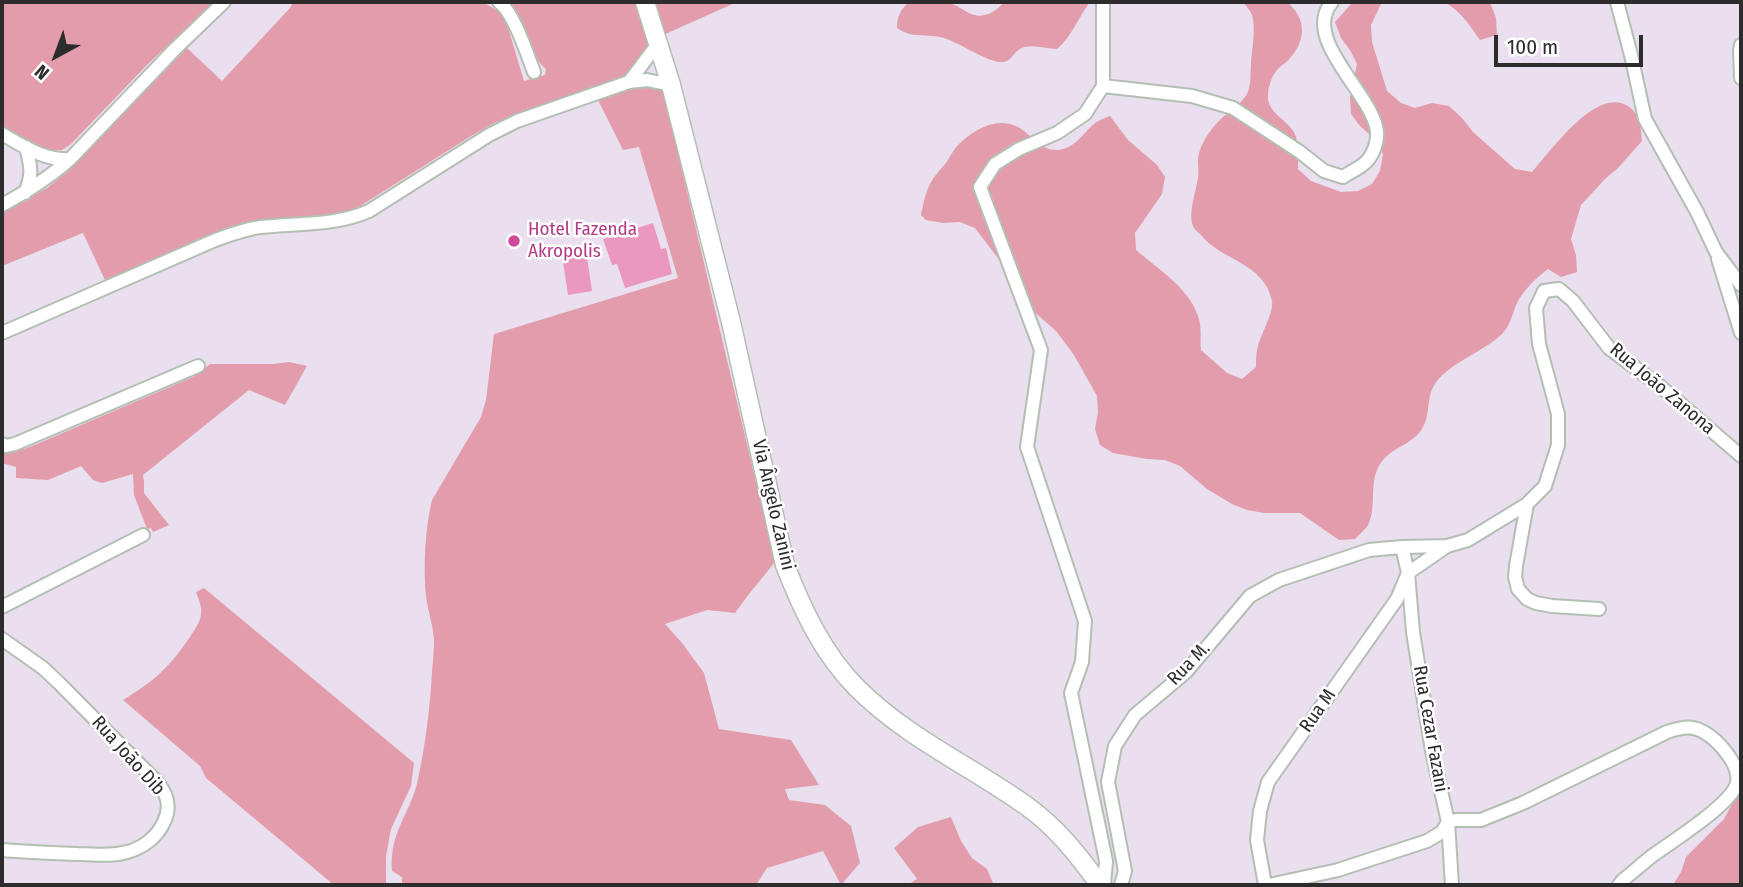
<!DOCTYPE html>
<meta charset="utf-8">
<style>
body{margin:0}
#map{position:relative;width:1743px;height:887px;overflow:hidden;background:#e9dfee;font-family:"Fira Sans Condensed",sans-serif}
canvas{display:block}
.frame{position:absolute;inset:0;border:4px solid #2c2c2c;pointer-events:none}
.north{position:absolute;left:21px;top:21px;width:70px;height:70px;-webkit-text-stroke:5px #fff;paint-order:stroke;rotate:221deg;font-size:19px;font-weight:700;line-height:28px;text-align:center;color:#2c2c2c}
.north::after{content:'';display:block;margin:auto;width:24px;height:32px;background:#2c2c2c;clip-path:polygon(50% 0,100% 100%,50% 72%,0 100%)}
.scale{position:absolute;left:1494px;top:35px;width:149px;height:32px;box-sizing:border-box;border:4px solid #2c2c2c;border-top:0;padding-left:9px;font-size:21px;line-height:24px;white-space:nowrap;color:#2c2c2c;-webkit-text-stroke:5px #fff;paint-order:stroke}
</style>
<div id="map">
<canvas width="1743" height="887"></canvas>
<div class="frame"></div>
<div class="north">N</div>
<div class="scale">100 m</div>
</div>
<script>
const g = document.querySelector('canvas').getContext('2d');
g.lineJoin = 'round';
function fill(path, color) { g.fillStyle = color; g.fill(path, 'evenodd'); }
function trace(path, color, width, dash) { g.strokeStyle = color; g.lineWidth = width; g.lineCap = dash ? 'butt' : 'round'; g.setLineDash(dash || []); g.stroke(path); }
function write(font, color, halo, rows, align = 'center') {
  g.font = font + ' "Fira Sans Condensed",sans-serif'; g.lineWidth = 5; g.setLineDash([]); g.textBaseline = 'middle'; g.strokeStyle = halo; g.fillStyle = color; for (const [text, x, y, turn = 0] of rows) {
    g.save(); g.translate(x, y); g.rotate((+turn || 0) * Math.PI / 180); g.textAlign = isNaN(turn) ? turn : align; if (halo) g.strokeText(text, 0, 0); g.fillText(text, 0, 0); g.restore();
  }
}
const green = new Path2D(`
 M2,2H214L147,65L71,144L62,150L49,151L2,126Z
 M293,2H483L498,11L506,21L524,81L545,75L546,69C526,53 527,21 510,2H635C639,13 648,34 647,45C646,54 632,71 626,78L496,122L471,136L354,210L335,216L254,221L232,228L105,280L83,233L2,266V213L47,188L67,172L187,48L222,81L290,8Z
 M650,2H737L661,36Z
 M909,2C921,2 937,2 949,3C957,5 963,10 969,13C983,20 996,12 1004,2H1090C1078,18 1072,36 1057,49C1045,49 1030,43 1020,49C1013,53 1012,60 1004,62C989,64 959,42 944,38C927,33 912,39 897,28C897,17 900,10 909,2Z
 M1243,2H1287C1306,18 1307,39 1290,58C1287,63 1281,65 1278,69C1272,75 1269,85 1268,93C1265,114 1291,120 1296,137C1299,146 1298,160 1298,169L1311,181L1341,192L1358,191L1372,184L1380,171L1383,154L1376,140L1360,126L1351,114L1350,97L1357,64L1350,50L1341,38L1335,22L1353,2H1382L1371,25L1372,42L1387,91L1401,103L1415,108L1432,103L1449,106L1462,118L1473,132L1515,169L1532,172C1550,152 1593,91 1624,104C1640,111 1641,126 1642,141L1617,169L1605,179L1581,205L1571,239L1576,255L1577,272L1561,277L1548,269C1535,279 1523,290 1516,305C1512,315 1510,326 1502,334C1483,352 1452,362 1437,381C1425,396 1431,413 1423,427C1414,446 1387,446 1377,470C1370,486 1376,506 1369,523C1367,528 1360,534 1355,539L1339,540L1300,513H1264L1247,510L1232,504L1207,489L1180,466L1165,460L1147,459L1113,453L1100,445L1095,429L1098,412L1097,396L1074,355L1056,331L1016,296L1004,266L975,228L960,222L943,223L926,220L921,215C923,205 925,194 930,184C934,176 940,170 946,163C950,157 953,150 958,145C973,130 995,117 1016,126C1030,132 1040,151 1057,150C1075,149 1083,133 1095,123C1099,120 1105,118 1110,116L1128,140L1157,165L1165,177L1162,194L1135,233L1136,250C1157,268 1189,288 1198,316C1202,326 1200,340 1201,350L1227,373L1242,379L1256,367C1256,360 1256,353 1258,346C1261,334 1274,312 1272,301C1264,262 1221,261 1200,234C1197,231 1194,229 1193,226C1188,213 1196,191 1198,178C1199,172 1198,167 1198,162C1198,145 1212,127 1224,116C1232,110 1241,104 1247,94C1252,83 1250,74 1251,63C1252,48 1256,29 1252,15C1250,10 1246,6 1243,2Z
 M1443,2H1490L1496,18L1497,35L1480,40C1470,26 1460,9 1443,2Z
 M649,84L663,90L775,562L749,594L735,613L707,610L665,624L682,643L704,673L719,729L791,740L819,785L785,789L789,800L825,805L851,826L860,863L841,885L823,851L767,868L756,885H402V877L392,871C389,833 408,817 417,784C425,747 430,709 432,672C433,661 434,650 434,639C433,625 428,611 426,597C423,567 425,529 432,500L481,417L486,400L494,334L678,278L639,147L623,150L597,98L632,86Z
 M289,362L307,366L285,405L249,390L143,475L144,481V493L169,525L153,532L151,528L147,529L134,495L133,474L102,483L93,480L81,466L48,480L16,478V467L2,463V451L12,452L30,447L193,377L210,364H273Z
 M204,588L414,763L411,786L391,829L386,856V885H334L206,778L200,766L123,700C154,681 169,668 190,637C194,630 201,622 201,613C202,606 198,598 196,592Z
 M1741,770V885H1673L1681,872L1686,857L1724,819L1731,806L1736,791Z
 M951,817L961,841L972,858L987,869L994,885H908L917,879L894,848L918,827Z`);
const pitch = new Path2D(`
 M653,223L661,249L666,248L672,274L625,288L617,264L612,265L603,239Z
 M586,250L592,291L568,295L562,255Z`);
const street = new Path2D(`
 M499,2C514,13 527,54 534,72
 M1103,2V86L1085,114L1057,133L1019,149L995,164L980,187L1041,350L1027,447L1085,621L1082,662L1071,693L1106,861L1104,885
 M1617,2L1631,55L1645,119L1697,212L1716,252L1741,285
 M1741,45L1740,51L1741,78
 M629,82L657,45
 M1103,86L1192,96L1233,108L1300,152L1324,171L1343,177C1350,172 1360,168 1366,162C1373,155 1378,142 1377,132C1374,95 1300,39 1332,2
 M2,134C23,146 45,161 70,159
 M25,193C33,174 31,167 26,147
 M2,205C26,192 49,178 70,159L174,50L224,2
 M1718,259L1741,333
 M2,333L213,241C229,235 244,229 261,227C297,223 335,226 369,211L489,135L517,121L629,82L647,80L671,85
 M2,444L6,446L15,444L198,366
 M1527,504L1516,566L1515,577L1518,589L1527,599L1536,603L1552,606L1599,609
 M1447,546L1408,573L1413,632L1432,751L1448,822L1452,885
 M2,607L143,535
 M2,639L43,668L59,683L158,783C168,795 171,807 164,822C157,837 143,848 127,852C111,857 94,854 78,854C53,853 27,852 2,850
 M1121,885L1125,871L1108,782L1115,746L1135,715L1186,672L1250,596L1279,580L1369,550L1402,547L1447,546L1468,540L1527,504L1545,486L1558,445V414L1539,344L1536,308L1544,291L1559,289L1573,301L1609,348L1661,387L1741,456
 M1265,885L1257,840L1260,811L1268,782L1397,599L1408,573L1402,547
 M1269,885L1338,870L1427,841L1442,832L1448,822L1456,820H1481L1523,803L1667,732C1688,725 1698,725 1716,741C1726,751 1740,767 1737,783C1732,804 1671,842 1652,856C1642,864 1633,872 1623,880L1619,885`);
const secondary = new Path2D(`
 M645,2L671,85L731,322L785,565C802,609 823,654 857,688C907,738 971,766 1028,807C1057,828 1079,856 1100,885`);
const markers = [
 [514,241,7,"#d1479c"]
];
const hotelNames = [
 ["Hotel Fazenda",528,230],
 ["Akropolis",528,252]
];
const streetNames = [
 ["Rua João Zanona",1662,389,40],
 ["Via Ângelo Zanini",773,505,77],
 ["Rua M.",1189,664,-46],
 ["Rua M",1318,711,-55],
 ["Rua Cezar Fazani",1430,729,80],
 ["Rua João Dib",128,756,48]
];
fill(green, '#e39cab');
fill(pitch, '#ea98bd');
trace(street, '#b3bfb2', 16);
trace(secondary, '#b3bfb2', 21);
trace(street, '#fff', 12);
trace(secondary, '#fff', 18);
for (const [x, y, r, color] of markers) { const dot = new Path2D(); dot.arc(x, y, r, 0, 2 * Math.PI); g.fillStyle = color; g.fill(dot); trace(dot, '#fff', 2.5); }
write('19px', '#b23c85', '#fff', hotelNames, 'left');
write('19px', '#2c2c2c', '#fff', streetNames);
</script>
